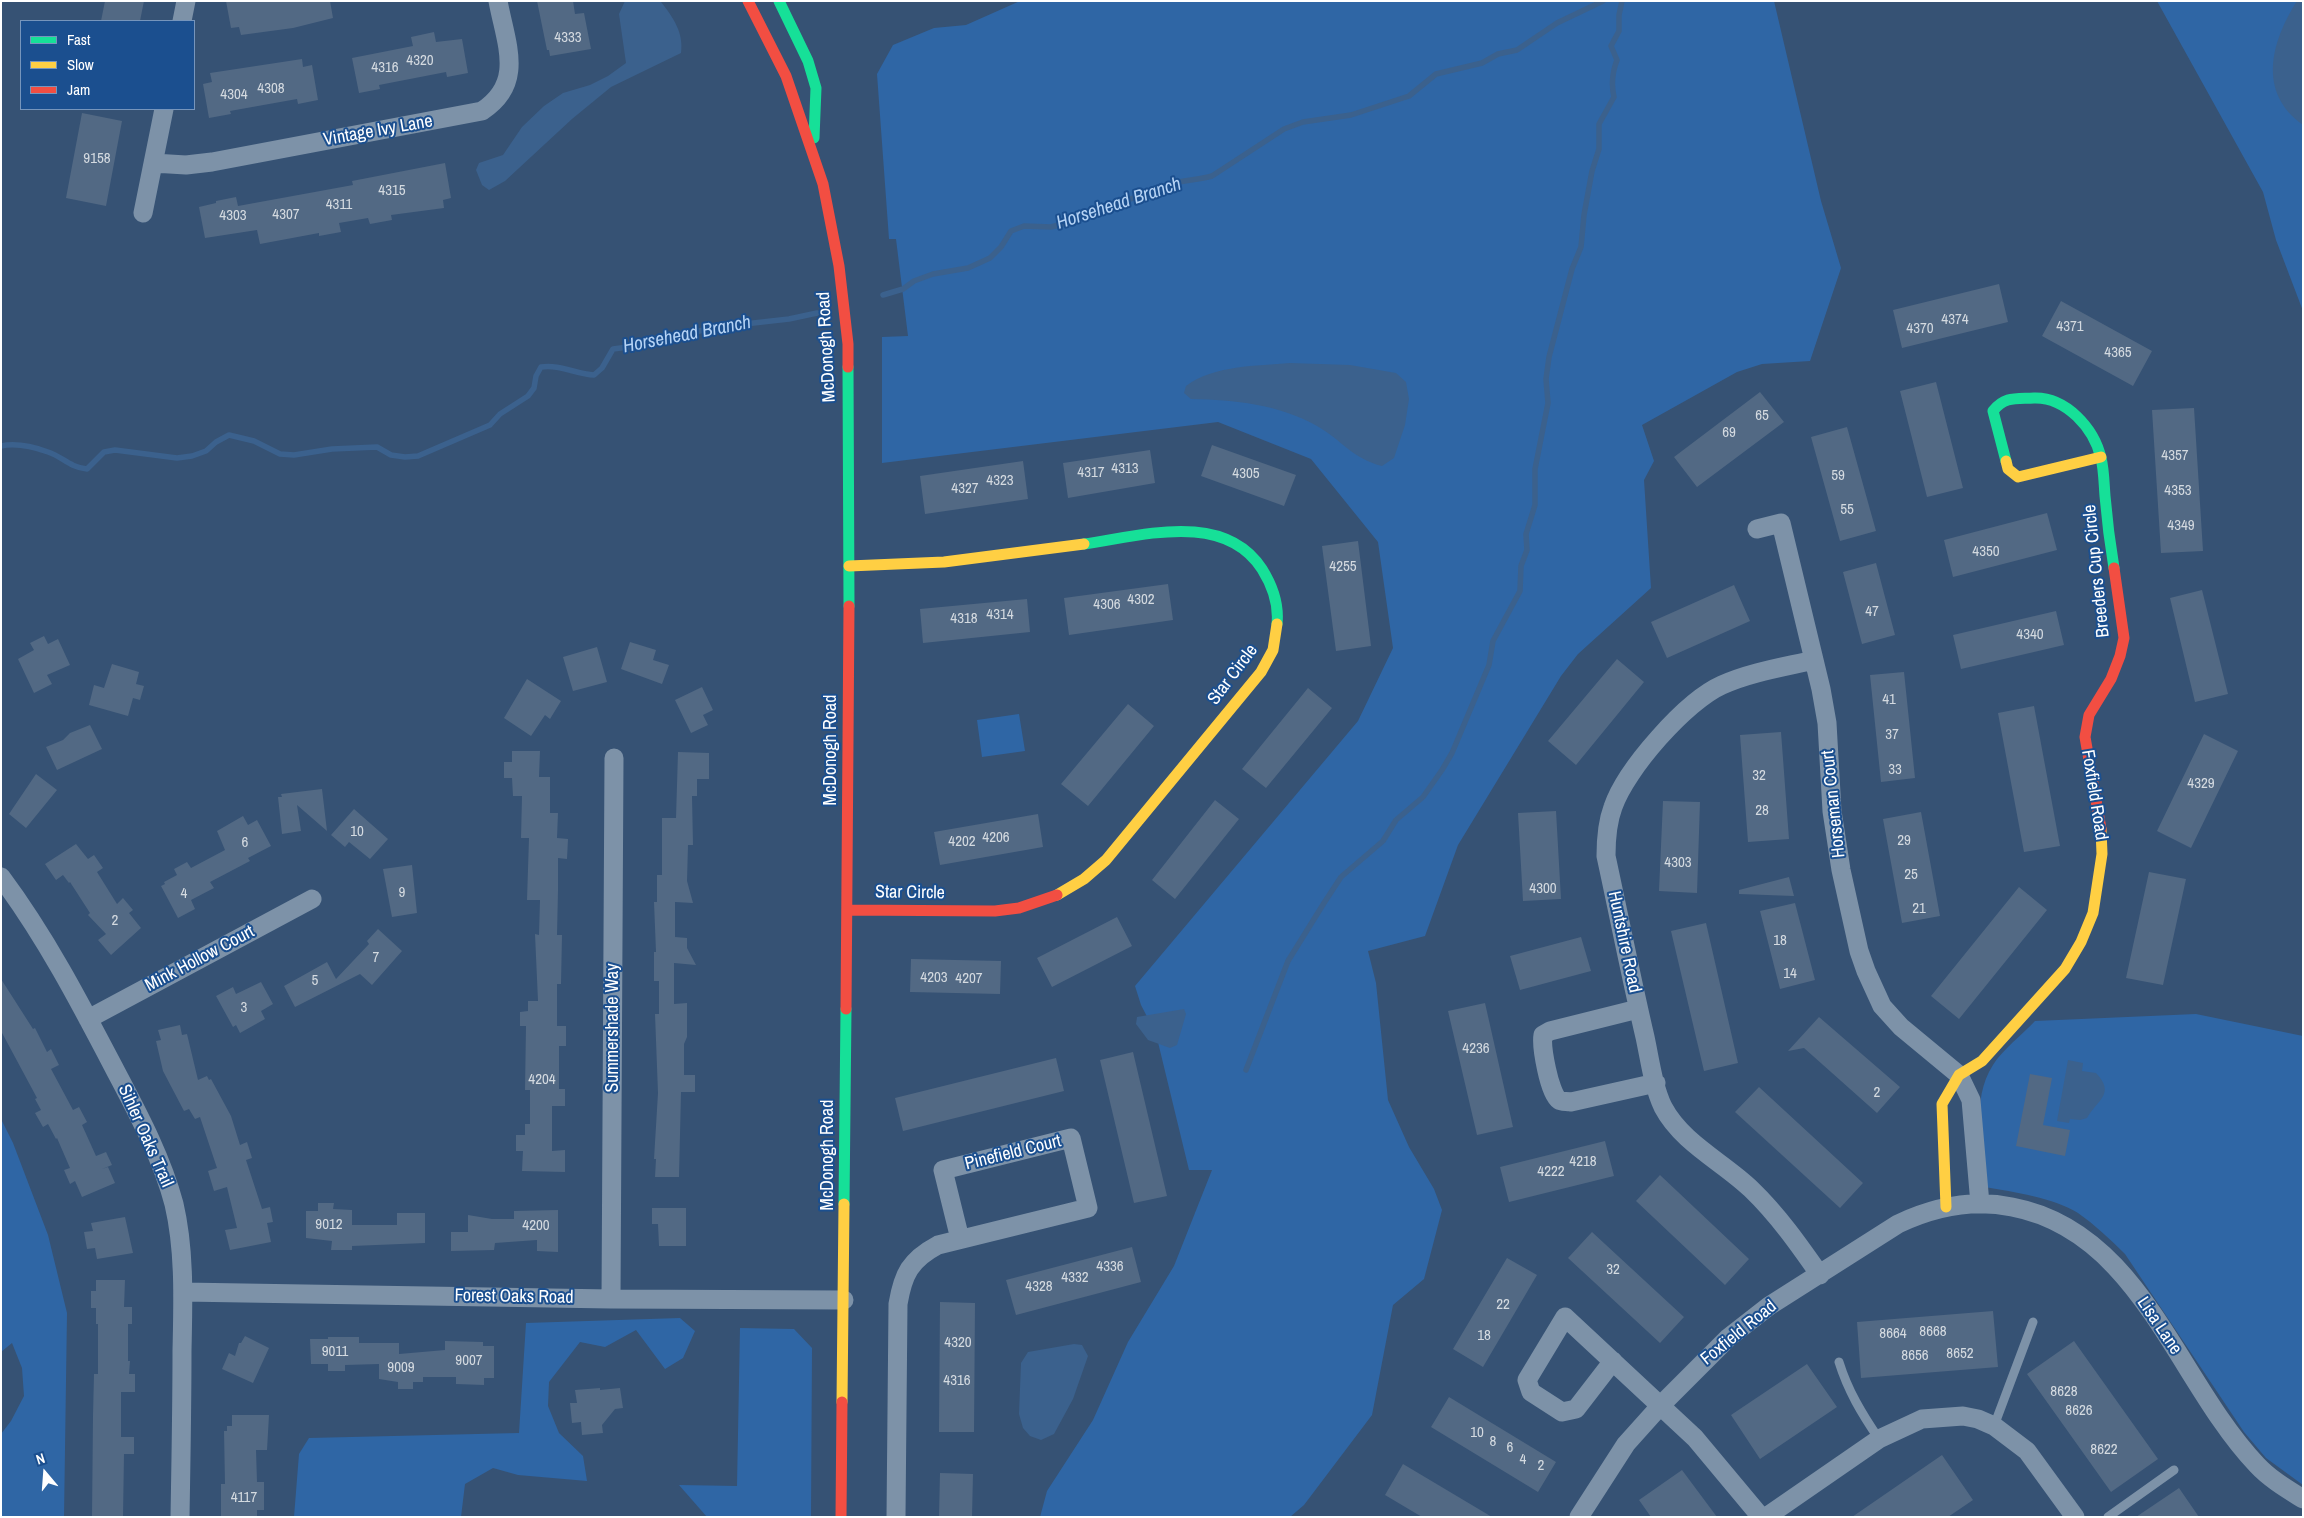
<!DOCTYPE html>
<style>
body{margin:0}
#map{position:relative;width:2304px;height:1518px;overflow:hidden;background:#365274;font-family:"Archivo Narrow",sans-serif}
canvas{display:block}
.frame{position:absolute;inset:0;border:2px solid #fff;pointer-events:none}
.legend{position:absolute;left:20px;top:20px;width:175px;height:90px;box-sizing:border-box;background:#1b4f8f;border:1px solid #7695bc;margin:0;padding:6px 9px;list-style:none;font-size:15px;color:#fff}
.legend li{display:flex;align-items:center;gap:10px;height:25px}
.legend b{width:25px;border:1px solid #7695bc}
.north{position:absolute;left:20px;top:1448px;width:50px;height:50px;-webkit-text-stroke:4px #1b4f8f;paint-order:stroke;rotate:342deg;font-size:14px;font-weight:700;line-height:20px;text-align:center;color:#fff}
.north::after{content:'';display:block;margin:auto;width:18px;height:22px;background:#fff;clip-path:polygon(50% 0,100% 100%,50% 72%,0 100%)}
</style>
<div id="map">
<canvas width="2304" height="1518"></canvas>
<div class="frame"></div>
<ul class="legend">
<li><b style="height:6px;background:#16e098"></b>Fast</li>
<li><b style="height:6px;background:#ffcf43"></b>Slow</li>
<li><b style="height:6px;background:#f24e42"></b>Jam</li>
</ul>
<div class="north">N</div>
</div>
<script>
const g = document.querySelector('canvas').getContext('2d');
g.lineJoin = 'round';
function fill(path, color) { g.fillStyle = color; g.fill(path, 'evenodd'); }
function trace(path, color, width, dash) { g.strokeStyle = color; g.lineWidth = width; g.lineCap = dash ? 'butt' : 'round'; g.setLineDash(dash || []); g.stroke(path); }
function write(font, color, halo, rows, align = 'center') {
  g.font = font + ' "Archivo Narrow",sans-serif'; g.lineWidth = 4; g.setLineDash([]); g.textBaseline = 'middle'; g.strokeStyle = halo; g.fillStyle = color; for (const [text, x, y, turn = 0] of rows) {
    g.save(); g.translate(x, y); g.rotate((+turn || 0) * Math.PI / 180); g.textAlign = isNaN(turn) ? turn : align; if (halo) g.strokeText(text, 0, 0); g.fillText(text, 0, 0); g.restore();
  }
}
const green = new Path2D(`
 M1020,1H1774L1821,201L1841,268L1810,361L1762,364L1737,372L1642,425L1654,461L1644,480L1651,588L1578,654L1561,676L1458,845L1425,936L1368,951L1376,983L1388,1100L1409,1147L1434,1189L1442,1210L1424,1279L1393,1305L1372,1415L1304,1505L1290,1517H1040L1047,1491L1093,1420L1128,1342L1174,1266L1212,1170H1189L1156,1034L1141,1005L1135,986L1358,721L1393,648L1378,542L1311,459L1218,422L882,463V337L908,336L896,239H889L877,74L893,45L934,28L966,25Z
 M2157,1H2303V311L2276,240L2263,192Z
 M1019,714L1025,751L982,757L977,720Z
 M2196,1014L2303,1036V1485L2266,1458L2244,1432L2125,1254C2110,1239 2095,1225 2078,1213C2054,1198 2014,1192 1985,1187C1983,1148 1970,1100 1993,1065C2002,1050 2023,1034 2035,1021Z
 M1,1119L13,1143L48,1235L67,1313L64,1517H1V1434L11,1421L24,1396L22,1368L12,1343L1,1352Z
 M680,1318L695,1331L683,1358L665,1369L636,1330L605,1347L580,1342L549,1382L548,1406L559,1433L583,1456L587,1481L518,1475L493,1468L465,1484L461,1517H294L299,1454L309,1438L519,1433L526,1323Z
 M740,1328L794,1329L812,1348L811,1517H707L679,1485L737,1486Z`);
const water = new Path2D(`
 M625,1L661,2C673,17 684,33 681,53L611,87L572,119L505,181L489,190L482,185L476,170L479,163L503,155L522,127L544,106L563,93L590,85L608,76L626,63L619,14Z
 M2297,1H2303V125C2257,92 2271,42 2297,1Z
 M1290,363L1350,365L1396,373L1406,382L1409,399L1405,425L1394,458L1382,466C1351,458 1342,440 1317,426C1278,404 1235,400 1191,399L1184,393L1186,386C1214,365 1257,366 1290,363Z
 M1184,1009L1186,1014L1177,1045L1170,1048L1148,1040L1136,1024L1137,1017Z
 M2068,1060L2083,1063L2082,1071L2096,1073C2116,1094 2097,1100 2087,1118L2080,1120L2070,1119L2069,1123L2057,1121Z
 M1074,1344L1082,1345L1088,1356L1073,1399L1054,1434L1041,1440L1030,1436L1023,1428L1019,1414L1021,1363L1028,1352Z`);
const stream = new Path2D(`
 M883,295L903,289L914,281L933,274L968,268L990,258L1001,247L1011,231L1024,226L1051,227L1070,222L1170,184C1184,180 1198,180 1212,176L1284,129L1303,122L1351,115L1409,96L1436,74L1482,63L1498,54L1517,50L1557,23L1603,1
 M1,446C15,443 34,447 48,452C63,457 69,467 87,469L104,452L115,450L177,458L192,456L206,451L216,442L229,435L254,441L280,454L294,455L332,449L377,447L391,455L405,457L418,456L490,425L500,414L528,396L534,388L536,376L541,367C559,364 576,374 594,375L602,368L613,349L643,345L657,340L718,327L789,319L817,313
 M1246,1070L1288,961L1324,903L1341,877L1383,841L1396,820L1423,797L1442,770L1452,753L1489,665L1493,641L1520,591L1521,566L1527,550L1526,534L1535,505V469L1548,403L1546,379L1549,357L1572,269L1581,247L1584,215L1592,171L1599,149V124L1614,97C1611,84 1612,73 1617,60L1611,46L1619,31V15L1622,1`);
const building = new Path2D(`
 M105,1H144L140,21H101Z
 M226,1H330L333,18L293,28L241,35L239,27L231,28Z
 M537,1H573L575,14L584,13L591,49L550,56L549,50H547Z
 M434,32L436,42L462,39L468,73L447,77L446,72L379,85L380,89L359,93L352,58L413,46L411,37Z
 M302,59L303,67L312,65L318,100L298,104L297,99L230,111L231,114L209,118L203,84L212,82L210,73Z
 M82,113L122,121L106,206L66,198Z
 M445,163L451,198L443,200L444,208L391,215L392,220L370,224L368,218L339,223L341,232L319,236V233L260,244L257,230L205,238L199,207L216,203V201L236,197L238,206L353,185L352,181Z
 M1999,284L2008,322L1902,348L1893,310Z
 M2061,301L2152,351L2133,386L2042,336Z
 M1936,382L1963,488L1927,497L1900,391Z
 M1760,392L1784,422L1697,487L1674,457Z
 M2194,408L2203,551L2161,553L2152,410Z
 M1847,427L1876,531L1840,541L1811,437Z
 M1212,445L1296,475L1284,506L1201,476Z
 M1150,450L1155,483L1068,498L1063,463Z
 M1023,461L1028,499L925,514L920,476Z
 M2047,513L2057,550L1953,577L1944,540Z
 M1358,541L1371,646L1336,651L1322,546Z
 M1876,563L1895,635L1862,644L1843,572Z
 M1168,584L1173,620L1069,635L1064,598Z
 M1734,585L1750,621L1667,658L1651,622Z
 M2202,590L2228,694L2195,702L2170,598Z
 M1027,599L1030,632L923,643L920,609Z
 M2056,611L2064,645L1961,669L1953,635Z
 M44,636L48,644L58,639L70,665L47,675L52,684L34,693L18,659L34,650L30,643Z
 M630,642L656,650L653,660L669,665L662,684L621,669Z
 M597,647L607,682L573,691L563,657Z
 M1617,659L1644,682L1576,765L1548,741Z
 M112,664L139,672L136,684L144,686L140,700L133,698L128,716L89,705L94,685L104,688Z
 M1904,672L1915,778L1881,782L1870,675Z
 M527,679L561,701L550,719L545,715L531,736L504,718Z
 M702,687L713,710L703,715L708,725L691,733L675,700Z
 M1308,688L1332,708L1266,788L1242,769Z
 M1128,704L1154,726L1088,806L1061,784Z
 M2034,706L2060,846L2024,852L1998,713Z
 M90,725L102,749L57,770L46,747L63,740L70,733Z
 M1781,732L1789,839L1748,842L1740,735Z
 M2204,734L2238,751L2191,848L2157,831Z
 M512,751H540L539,777H550V813H558L557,838L568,839L567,859L558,858V891L557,935H562L561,984H557V1026H566V1046H559V1089H565V1106H552V1151L565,1150V1172L522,1171L523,1151H516V1135H525V1124H530V1090H525L526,1026H520V1012L528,1011V1001H538L535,934L539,935L540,900H527L529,838H521L522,796H513L512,778H504V762H512Z
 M678,752L709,753V779H697V796H692L693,845H688L687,881L693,903L675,902V937L687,938V948L696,965L674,963V1004L687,1003V1037L684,1044V1075H695V1092H681L679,1177H655L656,1159H654L658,1093L655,1014H659V981H654V952H656L654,902H657V875H662V818H676Z
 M36,774L57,790L26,828L9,814Z
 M322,789L327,831L297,805L301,831L282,834L278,797H282L281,794Z
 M1215,800L1239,819L1175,899L1152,880Z
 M1663,801L1700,802L1697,893L1659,891Z
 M354,809L388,839L370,859L349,842L345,847L331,835Z
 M1556,811L1561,899L1523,901L1518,813Z
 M1921,812L1940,916L1902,923L1883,819Z
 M1038,814L1043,847L940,865L934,832Z
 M243,816L248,825L257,820L271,846L248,858L250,861L210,882L214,888L191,900L195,909L178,918L161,886L165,884L164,882L177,875L174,869L187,862L191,868L225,850L217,831Z
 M76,844L88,859L94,855L103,868L97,872L117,904L123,898L133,910L129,913L141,928L111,955L98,940L106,934L88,915L90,913L70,882L69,883L63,875L56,880L45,864Z
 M412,865L417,913L392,917L383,869Z
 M2149,872L2186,879L2163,985L2126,978Z
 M1789,877L1794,896L1739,894V890Z
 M2019,887L2047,910L1959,1019L1931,996Z
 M1795,903L1815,980L1780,989L1760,911Z
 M1117,917L1132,946L1052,987L1037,958Z
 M1706,923L1738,1063L1704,1071L1671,931Z
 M378,929L402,951L372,985L360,974L295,1007L284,986L327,962L336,979L369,944L367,941Z
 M1581,937L1591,971L1520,990L1510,956Z
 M911,959L1001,961L1000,994L910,992Z
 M1,979L33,1029L35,1028L47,1052L51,1049L59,1065L51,1069L73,1110L79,1107L87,1122L82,1125L96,1156L106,1152L112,1165L102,1169L108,1167L115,1183L82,1197L75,1181L70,1184L64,1170L70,1168L57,1138L56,1139L48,1124L43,1127L35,1113L41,1110L35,1099L37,1098L1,1031Z
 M261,982L273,1004L261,1011L265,1019L240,1033L236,1025L233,1027L216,996L233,987L236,994Z
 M1485,1003L1513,1127L1477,1135L1448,1011Z
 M1819,1017L1900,1087L1877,1113L1804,1048L1788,1051Z
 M180,1025L182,1035L187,1034L198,1080L207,1076L209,1080L211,1079L231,1116L240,1145L247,1142L252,1158L246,1160L262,1209L270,1207L273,1222L267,1223L271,1242L230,1250L225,1230L237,1228L227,1187L214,1191L208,1171L217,1168L200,1117L195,1119L189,1109L184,1111L163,1071L156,1041L161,1040L158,1030Z
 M1133,1052L1167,1196L1134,1203L1100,1060Z
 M1056,1058L1064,1091L903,1131L895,1098Z
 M2030,1074L2052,1078L2043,1125L2070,1130L2065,1156L2016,1146Z
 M1759,1087L1863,1183L1840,1208L1735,1112Z
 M1605,1141L1614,1176L1509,1202L1500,1167Z
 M1660,1175L1749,1259L1725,1285L1636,1201Z
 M318,1203H334L333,1209L352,1210V1225H397V1213H425V1243L352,1246V1250H331L332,1241L306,1238V1211H318Z
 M652,1208H686V1246H659L658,1224H652Z
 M558,1210V1252L537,1251V1240L495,1243L494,1250L451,1251V1232H468V1215L492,1219H514V1211Z
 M125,1217L133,1253L97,1259L95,1248L87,1249L84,1232L93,1231L91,1223Z
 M1592,1232L1684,1317L1660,1343L1568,1258Z
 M1132,1247L1141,1282L1016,1315L1006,1280Z
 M1507,1258L1537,1275L1483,1367L1453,1349Z
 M96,1280H125L124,1307H132V1324H128V1361H130L129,1374H135V1392H121V1437H134V1454H124L123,1517H92L93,1416L94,1374H98V1324H96V1308H91V1291H96Z
 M940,1302L975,1303L974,1432H939Z
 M1993,1311L1998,1367L1861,1378L1857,1322Z
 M245,1336L269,1348L253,1383L222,1369L229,1353L235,1356L239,1343H241Z
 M328,1337H359V1343H399V1354L445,1350V1341L483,1342V1346H494V1378H484V1385L456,1384V1377H423V1382H413V1389H398V1382L379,1379V1364L345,1365V1371H328V1364H311L310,1339H328Z
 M2074,1341L2158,1459L2111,1492L2027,1374Z
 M1807,1364L1837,1407L1760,1459L1731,1415Z
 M600,1388V1390L620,1388L623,1408L615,1409L602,1425L603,1433L582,1435L581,1422L572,1423L570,1403H577L575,1390Z
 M1449,1397L1556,1462L1538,1492L1431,1427Z
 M232,1415H269L267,1450H256L257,1482H264V1510H257V1517H221V1484H225L224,1431H227V1426H232Z
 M1942,1455L1973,1500L1948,1517H1852Z
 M1403,1464L1492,1517H1422L1385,1495Z
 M1682,1470L1717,1517H1651L1639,1500Z
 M940,1473L973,1474L972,1517H939Z
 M2179,1488L2199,1517H2136Z`);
const lane = new Path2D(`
 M1839,1362C1848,1391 1862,1414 1879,1439
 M1994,1426L2033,1322
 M2108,1517L2174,1470`);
const street = new Path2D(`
 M182,21L186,1
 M153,163L186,165L212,162L482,111C525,83 506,44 498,1
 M143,213L164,109
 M1757,529L1781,523L1821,689L1827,723L1832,811L1841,870L1859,951L1866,971L1882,1006L1901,1027L1959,1075L1971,1100L1980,1204
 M1814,660C1784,667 1751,672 1722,685C1686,701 1626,769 1613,807C1607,823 1606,839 1606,856C1619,916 1631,977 1645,1037C1650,1060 1653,1086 1663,1107C1682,1143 1723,1162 1751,1189C1778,1215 1799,1245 1820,1275
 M1,877C45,936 79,1001 113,1066C136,1110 161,1155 174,1204C185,1251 183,1302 182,1351C182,1406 181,1461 180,1517
 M1638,1009L1550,1031L1543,1035C1541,1046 1549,1093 1559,1100C1562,1102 1567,1101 1571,1102L1656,1083
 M88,1019L312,899
 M183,1292L611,1299L844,1300
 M611,1299L614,758
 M1613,1361L1576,1409L1562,1412L1531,1392L1527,1380L1565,1317L1695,1438L1761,1517
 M896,1517L898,1304C903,1274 910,1260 938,1245L1088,1208L1071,1138L943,1170L960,1239
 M1579,1517L1626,1444L1661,1405L1728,1338L1769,1306L1898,1224C1934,1207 1973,1199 2012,1207C2140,1231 2177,1381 2257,1465C2270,1479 2287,1489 2303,1499
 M1766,1517L1879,1439L1922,1419L1963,1416L1978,1419L1994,1426L2027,1451L2075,1517`);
const fast = new Path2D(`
 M779,1L808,61L816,88L814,138
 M848,367L849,606
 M2006,461L1993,411C2005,396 2016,399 2034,398C2066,397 2094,428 2101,458C2104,470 2104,484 2105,496C2107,520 2110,544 2114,568
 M1084,544C1141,536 1224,510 1262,569C1272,585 1279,605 1277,624
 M844,1204L846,1009`);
const slow = new Path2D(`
 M2006,461L2008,469L2018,477L2101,457
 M849,566L944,562L1084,544
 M1057,895L1084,879L1106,860L1261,672L1273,650L1277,624
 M1946,1207L1942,1104L1959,1075L1982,1061L2065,969L2081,942L2093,913L2102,854L2101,829
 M842,1402L844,1204`);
const jam = new Path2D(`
 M748,1L786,76L823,184L839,266L848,344V367
 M2101,829L2085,737L2089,715L2111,679L2120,656L2124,638L2114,568
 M847,910L995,911L1019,908L1057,895
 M846,1009L849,606
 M841,1517L842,1402`);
const numberNames = [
 ["4333",568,38],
 ["4320",420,61],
 ["4316",385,68],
 ["4308",271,89],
 ["4304",234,95],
 ["9158",97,159],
 ["4315",392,191],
 ["4311",339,205],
 ["4307",286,215],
 ["4303",233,216],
 ["4374",1955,320],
 ["4371",2070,327],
 ["4370",1920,329],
 ["4365",2118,353],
 ["65",1762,416],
 ["69",1729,433],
 ["4357",2175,456],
 ["4313",1125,469],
 ["4317",1091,473],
 ["4305",1246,474],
 ["59",1838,476],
 ["4323",1000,481],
 ["4327",965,489],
 ["4353",2178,491],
 ["55",1847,510],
 ["4349",2181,526],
 ["4350",1986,552],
 ["4255",1343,567],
 ["4302",1141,600],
 ["4306",1107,605],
 ["47",1872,612],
 ["4314",1000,615],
 ["4318",964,619],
 ["4340",2030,635],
 ["41",1889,700],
 ["37",1892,735],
 ["33",1895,770],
 ["32",1759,776],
 ["4329",2201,784],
 ["28",1762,811],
 ["10",357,832],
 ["4206",996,838],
 ["29",1904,841],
 ["4202",962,842],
 ["6",245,843],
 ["4303",1678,863],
 ["25",1911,875],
 ["4300",1543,889],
 ["9",402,893],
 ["4",184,894],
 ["21",1919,909],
 ["2",115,921],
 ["18",1780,941],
 ["7",376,958],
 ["14",1790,974],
 ["4203",934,978],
 ["4207",969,979],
 ["5",315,981],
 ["3",244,1008],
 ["4236",1476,1049],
 ["4204",542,1080],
 ["2",1877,1093],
 ["4218",1583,1162],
 ["4222",1551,1172],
 ["9012",329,1225],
 ["4200",536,1226],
 ["4336",1110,1267],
 ["32",1613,1270],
 ["4332",1075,1278],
 ["4328",1039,1287],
 ["22",1503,1305],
 ["8668",1933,1332],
 ["8664",1893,1334],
 ["18",1484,1336],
 ["4320",958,1343],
 ["9011",335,1352],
 ["8652",1960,1354],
 ["8656",1915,1356],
 ["9007",469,1361],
 ["9009",401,1368],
 ["4316",957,1381],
 ["8628",2064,1392],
 ["8626",2079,1411],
 ["10",1477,1433],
 ["8",1493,1442],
 ["6",1510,1448],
 ["8622",2104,1450],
 ["4",1523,1460],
 ["2",1541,1466],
 ["4117",244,1498]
];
const streetNames = [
 ["Vintage Ivy Lane",378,131,-10],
 ["McDonogh Road",827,347,-93],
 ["Breeders Cup Circle",2097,571,-96],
 ["Star Circle",1233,675,-53],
 ["McDonogh Road",831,750,-90],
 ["Foxfield Road",2094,795,81],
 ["Horseman Court",1834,804,-96],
 ["Star Circle",910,893,1],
 ["Huntshire Road",1624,942,78],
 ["Mink Hollow Court",200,959,-28],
 ["Summershade Way",613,1028,-90],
 ["Sihler Oaks Trail",145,1136,66],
 ["Pinefield Court",1013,1153,-14],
 ["McDonogh Road",828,1155,-90],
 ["Forest Oaks Road",514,1297,1],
 ["Lisa Lane",2159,1326,56],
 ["Foxfield Road",1739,1333,-39]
];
const waterNames = [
 ["Horsehead Branch",1119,204,-18],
 ["Horsehead Branch",687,335,-11]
];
fill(green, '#2f66a5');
fill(water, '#3b618d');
trace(stream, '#3b618d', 5.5);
fill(building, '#526984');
trace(lane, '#7d92a8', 9);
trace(street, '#7d92a8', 19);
trace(fast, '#16e098', 11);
trace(slow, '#ffcf43', 11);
trace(jam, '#f24e42', 11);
write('15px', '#d4dae0', null, numberNames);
write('18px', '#fff', '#1b4f8f', streetNames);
write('italic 19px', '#b5d3f5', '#1b4f8f', waterNames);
</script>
